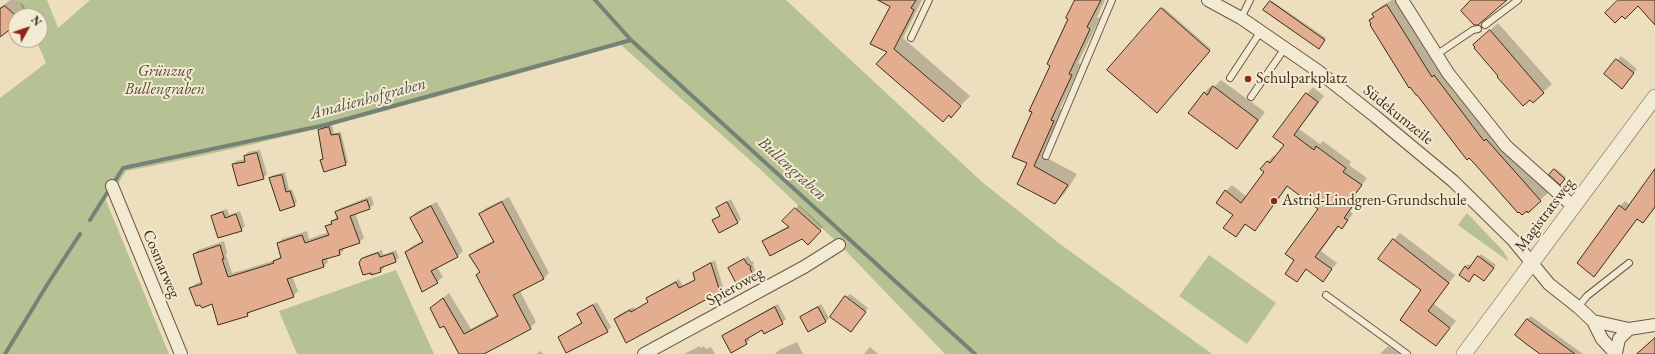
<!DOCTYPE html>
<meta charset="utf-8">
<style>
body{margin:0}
#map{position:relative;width:1655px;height:354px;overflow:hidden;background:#eddebd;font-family:"EB Garamond",serif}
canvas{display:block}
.north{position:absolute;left:8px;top:8px;width:40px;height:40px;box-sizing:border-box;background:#f3ead4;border:1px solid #ab9e8a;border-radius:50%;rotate:50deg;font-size:11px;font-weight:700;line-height:16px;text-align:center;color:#3e2d1b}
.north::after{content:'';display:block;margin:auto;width:14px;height:18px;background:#8f2418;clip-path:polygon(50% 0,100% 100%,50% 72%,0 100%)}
</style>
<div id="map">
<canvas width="1655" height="354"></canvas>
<div class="north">N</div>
</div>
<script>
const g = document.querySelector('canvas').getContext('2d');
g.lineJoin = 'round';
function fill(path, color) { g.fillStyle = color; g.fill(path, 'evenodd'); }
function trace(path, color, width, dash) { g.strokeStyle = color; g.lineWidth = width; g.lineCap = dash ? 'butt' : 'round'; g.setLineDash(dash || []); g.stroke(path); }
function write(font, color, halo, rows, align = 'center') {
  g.font = font + ' "EB Garamond",serif'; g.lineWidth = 4; g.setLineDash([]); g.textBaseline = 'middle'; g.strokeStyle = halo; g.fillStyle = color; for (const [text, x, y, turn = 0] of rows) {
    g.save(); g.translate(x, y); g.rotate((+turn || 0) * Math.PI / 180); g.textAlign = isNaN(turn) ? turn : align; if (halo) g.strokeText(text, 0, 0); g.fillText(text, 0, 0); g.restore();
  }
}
const green = new Path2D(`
 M19,0H47L58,28L90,0H786L982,182L1060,244L1212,354H945L845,250L761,170L621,45C457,91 293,140 126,171L116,187L105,198L169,354H0V98L46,63L36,40H40V16H26Z
 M1467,213L1503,251L1507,257L1508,261L1458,225Z
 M1209,255L1276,303L1247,344L1179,296Z
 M396,270L434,354H297L279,311Z`);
const shadow = new Path2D(`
 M10,0H18L24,6L27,13L24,16H16V24L0,36V8Z
 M891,0H922L903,38L970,96L951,116L888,52Z
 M1076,0H1105L1097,17L1100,18L1078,63L1081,64L1060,109L1063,110L1043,156L1077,174L1065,193L1055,203L1028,163L1033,111L1070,19Z
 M1392,0H1395L1439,70L1442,69L1493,133L1548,193L1528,211L1372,24L1370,20L1374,16L1373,15L1380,7Z
 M1272,1L1326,38L1320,46L1270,2Z
 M1163,7L1211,49L1157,112L1108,70Z
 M1498,23L1552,84L1533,101L1499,76L1474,45Z
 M1621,56L1637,69L1625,84L1605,74Z
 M1221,80L1265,112L1244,141L1237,148L1204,93L1211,86L1213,88Z
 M1313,87L1324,96L1299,129L1320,144L1323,141L1351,162L1349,165L1367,178L1355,195L1360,198L1350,211L1353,214L1342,228L1339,226L1321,251L1337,263L1323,280L1307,269L1297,281L1296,260L1319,209L1288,186L1254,230L1246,224L1236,236L1234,215L1226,191L1232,185L1247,197L1265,172L1262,169L1268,161L1274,155L1276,157L1285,145L1307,94Z
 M332,125L334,133L341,132L348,162L345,164L321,160L324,157L319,130L321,127Z
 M260,150L267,174L263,178L233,165L236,161L245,159V156L248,152Z
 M1556,169L1566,177L1560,183L1551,175Z
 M1655,171V208L1643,222L1638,218L1594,275L1620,206L1625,201L1630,205Z
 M285,172L289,190L292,189L297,202L294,205L270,178L273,175Z
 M371,196L374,204L370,208L355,213L364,238L359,242L343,247L344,250L340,254L327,258L328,262L324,266L292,276L298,291L293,296L251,310L247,315L213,303L190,288L195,284L202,281L194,254L198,250L224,241L227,253L226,255L232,273L240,271L275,260L282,256L278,244L282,239L307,231L309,239L329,232L327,226L338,216L336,212L341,208Z
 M509,197L549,273L543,279L520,291L536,322L530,328L484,353V354H460L444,325L431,308L449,293L471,329L498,314L477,275L480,271L471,256L476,250L494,240L480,214L486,208Z
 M731,199L741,219L738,222L719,232L713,220L721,215L717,208Z
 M437,202L463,251L458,256L437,267L443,277L437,282L406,252L411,247L423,240L411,218L416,212Z
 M799,205L823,227L808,243L802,238L763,241L766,238L789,226L784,221Z
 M227,209L229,215L240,211L245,226L241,230L212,216L216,213Z
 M1400,233L1455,275L1434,304L1456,321L1436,345L1422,290L1394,240Z
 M382,250L383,255L396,250L399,258L395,261L383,265L384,268L381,271L362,260L366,256Z
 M1481,254L1496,265L1484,280L1475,273L1471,278L1465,267L1468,264L1472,266Z
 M748,256L751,261L754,262L753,265L755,270L752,273L729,268Z
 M715,260L723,287L720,291L627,341L615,319L618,315L633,307L635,309L649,302L648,299L651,295L679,279L683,286L696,279L694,273L697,270Z
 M850,294L868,308L854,327L846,297Z
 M597,302L611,327L607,331L559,337L582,322L578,314Z
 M778,304L786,319L782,323L765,333L762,329L748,338L750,340L746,343L723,337L726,333Z
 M821,304L829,318L826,321L801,317Z
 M1531,316L1583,354H1542L1527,319Z
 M797,342L803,354H775L779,350Z
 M700,346L701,348L704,346L706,349L711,347L715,354H684Z
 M1388,346L1400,354H1380Z
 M870,347L878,354H864Z
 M541,351L543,354H536Z`);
const stream = new Path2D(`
 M595,0L631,40L975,354
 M115,181L123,168L325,125L631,40
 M90,220L107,193
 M5,354L47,285L80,234`);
const building = new Path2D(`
 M878,0H916L911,8L914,10L894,49L961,106L951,118L949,115L943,122L876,64L887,52L870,44L890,7Z
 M1075,0H1101L1087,27L1090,29L1069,74L1072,75L1051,120L1054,121L1034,166L1068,185L1055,204L1017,184L1027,163L1012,157L1032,112L1029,111L1050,66L1047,64L1068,19L1066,18Z
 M1471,0H1507L1478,25H1474L1461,11Z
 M1618,0H1655V25L1638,6L1625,19L1622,16L1615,23L1605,13Z
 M1270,1L1325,40L1319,49L1263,10Z
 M1387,5L1432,77L1434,75L1484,141L1486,139L1541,201L1528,213L1527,211L1522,215L1519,212L1518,213L1473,162L1469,158L1467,160L1417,95H1416L1410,87L1409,88L1370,25L1371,24L1369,20L1374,17L1372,14Z
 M5,6L15,15L16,25L0,37V9Z
 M1161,8L1210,51L1157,113L1107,70Z
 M1490,30L1544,93L1533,103L1530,100L1523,106L1497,77L1498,76L1474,48L1475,47L1473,45Z
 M1616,59L1634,73L1622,89L1604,74Z
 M1213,86L1258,120L1237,149L1188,113L1204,92L1207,95Z
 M1306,93L1318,102L1294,135L1314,150L1316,146L1346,168L1343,172L1362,185L1350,201L1354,204L1344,218L1348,220L1342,229L1338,226L1315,257L1332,269L1323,282L1306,269L1297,282L1285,274L1294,260L1285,254L1318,209L1287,186L1255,231L1245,224L1236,237L1223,228L1233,215L1216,203L1225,190L1241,203L1264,172L1260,169L1267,161L1270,163L1284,145L1273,137Z
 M329,127L331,135L339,134L346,165L324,172L320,160L323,159L318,130Z
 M257,153L264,179L238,186L232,164L245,162L244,156Z
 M1554,169L1565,179L1560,185L1549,175Z
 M1655,169V207L1643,223L1637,219L1594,277L1577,263L1619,205L1625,210Z
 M282,175L286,192L290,191L295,206L280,211L269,178Z
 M367,200L370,209L350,216L360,243L339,250L340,255L322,260L324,267L287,279L294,297L247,313L248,316L218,325L212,304L202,308L200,305L196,306L189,288L202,284L193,254L220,245L224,259H222L228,277L235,275L274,263L273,261L281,258L277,243L302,235L305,243L329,235L325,226L332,224L331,221L338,219L335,212Z
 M502,202L544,279L513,295L531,329L484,354H459L444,326L440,328L430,308L443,298L464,334L498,316L476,275L480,272L469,255L494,242L479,214Z
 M727,202L738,223L719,233L712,220L720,216L716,208Z
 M431,206L458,257L431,271L438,283L422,292L405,252L423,242L410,218Z
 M795,208L821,231L808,245L802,239L770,256L762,241L789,227L782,221Z
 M223,212L225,218L236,214L242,231L218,238L211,216Z
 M1393,239L1449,283L1428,311L1450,328L1436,346L1400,320L1421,290L1378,259Z
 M378,253L380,257L393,253L396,262L380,268L381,272L371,275V273L363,275L359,263L361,259Z
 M1478,256L1494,268L1484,281L1474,274L1469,282L1459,275L1465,266L1468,269Z
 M744,259L747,264L751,266L750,269L753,274L736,283L728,268Z
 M711,263L720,292L626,343L614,319L630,310L631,312L648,302L646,298L676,282L679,288L695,280L693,273Z
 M845,296L866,312L851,332L830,317Z
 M593,305L608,332L566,353L558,337L582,323L577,314Z
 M775,307L783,324L764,334L762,330L745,340L747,344L731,353L722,336Z
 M818,307L826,322L808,332L800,317Z
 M1527,319L1546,333L1575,354H1540L1525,343L1515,335Z
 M1655,338V354H1637Z`);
const service = new Path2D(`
 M1241,18L1250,0
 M1485,25L1518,0
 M911,38L929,0
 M1436,55L1473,30L1478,29
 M1230,78L1261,31
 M1251,97L1285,48
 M1046,156L1112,0
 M1326,295L1407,354
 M1578,307L1587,296L1629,263`);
const minor = new Path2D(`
 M1208,0L1241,18L1318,71L1376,117L1453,181L1513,240L1549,284L1578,307L1593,321L1602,339L1616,354
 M1402,0L1448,73L1506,146L1574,207
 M112,186L181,354
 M1593,321L1629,329L1655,325
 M1616,353L1619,339L1629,329
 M644,354L804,267L839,245`);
const tertiary = new Path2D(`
 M1464,354L1655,97`);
const markers = [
 [1248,79,4,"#8f2418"],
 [1274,201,4,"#8f2418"]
];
const parkNames = [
 ["Grünzug",165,72],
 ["Bullengraben",165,90]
];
const poiNames = [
 ["Schulparkplatz",1256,79],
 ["Astrid-Lindgren-Grundschule",1282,201]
];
const streetNames = [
 ["Südekumzeile",1398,115,39],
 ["Magistratsweg",1545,215,-53],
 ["Cosmarweg",161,264,67],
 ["Spieroweg",735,287,-29]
];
const waterNames = [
 ["Amalienhofgraben",368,99,-15],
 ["Bullengraben",792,169,42]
];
fill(green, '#b6c293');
fill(shadow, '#0003');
trace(stream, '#758376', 4);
fill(building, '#e2ae8f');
trace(building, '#3e2d1b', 1);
trace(service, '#6a5944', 8);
trace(minor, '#6a5944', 14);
trace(tertiary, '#6a5944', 16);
trace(service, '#f3ead4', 6);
trace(minor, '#f3ead4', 12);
trace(tertiary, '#f3ead4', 15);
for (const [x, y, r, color] of markers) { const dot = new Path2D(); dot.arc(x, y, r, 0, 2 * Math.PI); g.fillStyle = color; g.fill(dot); trace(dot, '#f3ead4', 1.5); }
write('italic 16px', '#564b33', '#f3ead4', parkNames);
write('16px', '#3e2d1b', '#f3ead4', poiNames, 'left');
write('16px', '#3e2d1b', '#f3ead4', streetNames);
write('italic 17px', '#555141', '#f3ead4', waterNames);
</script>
